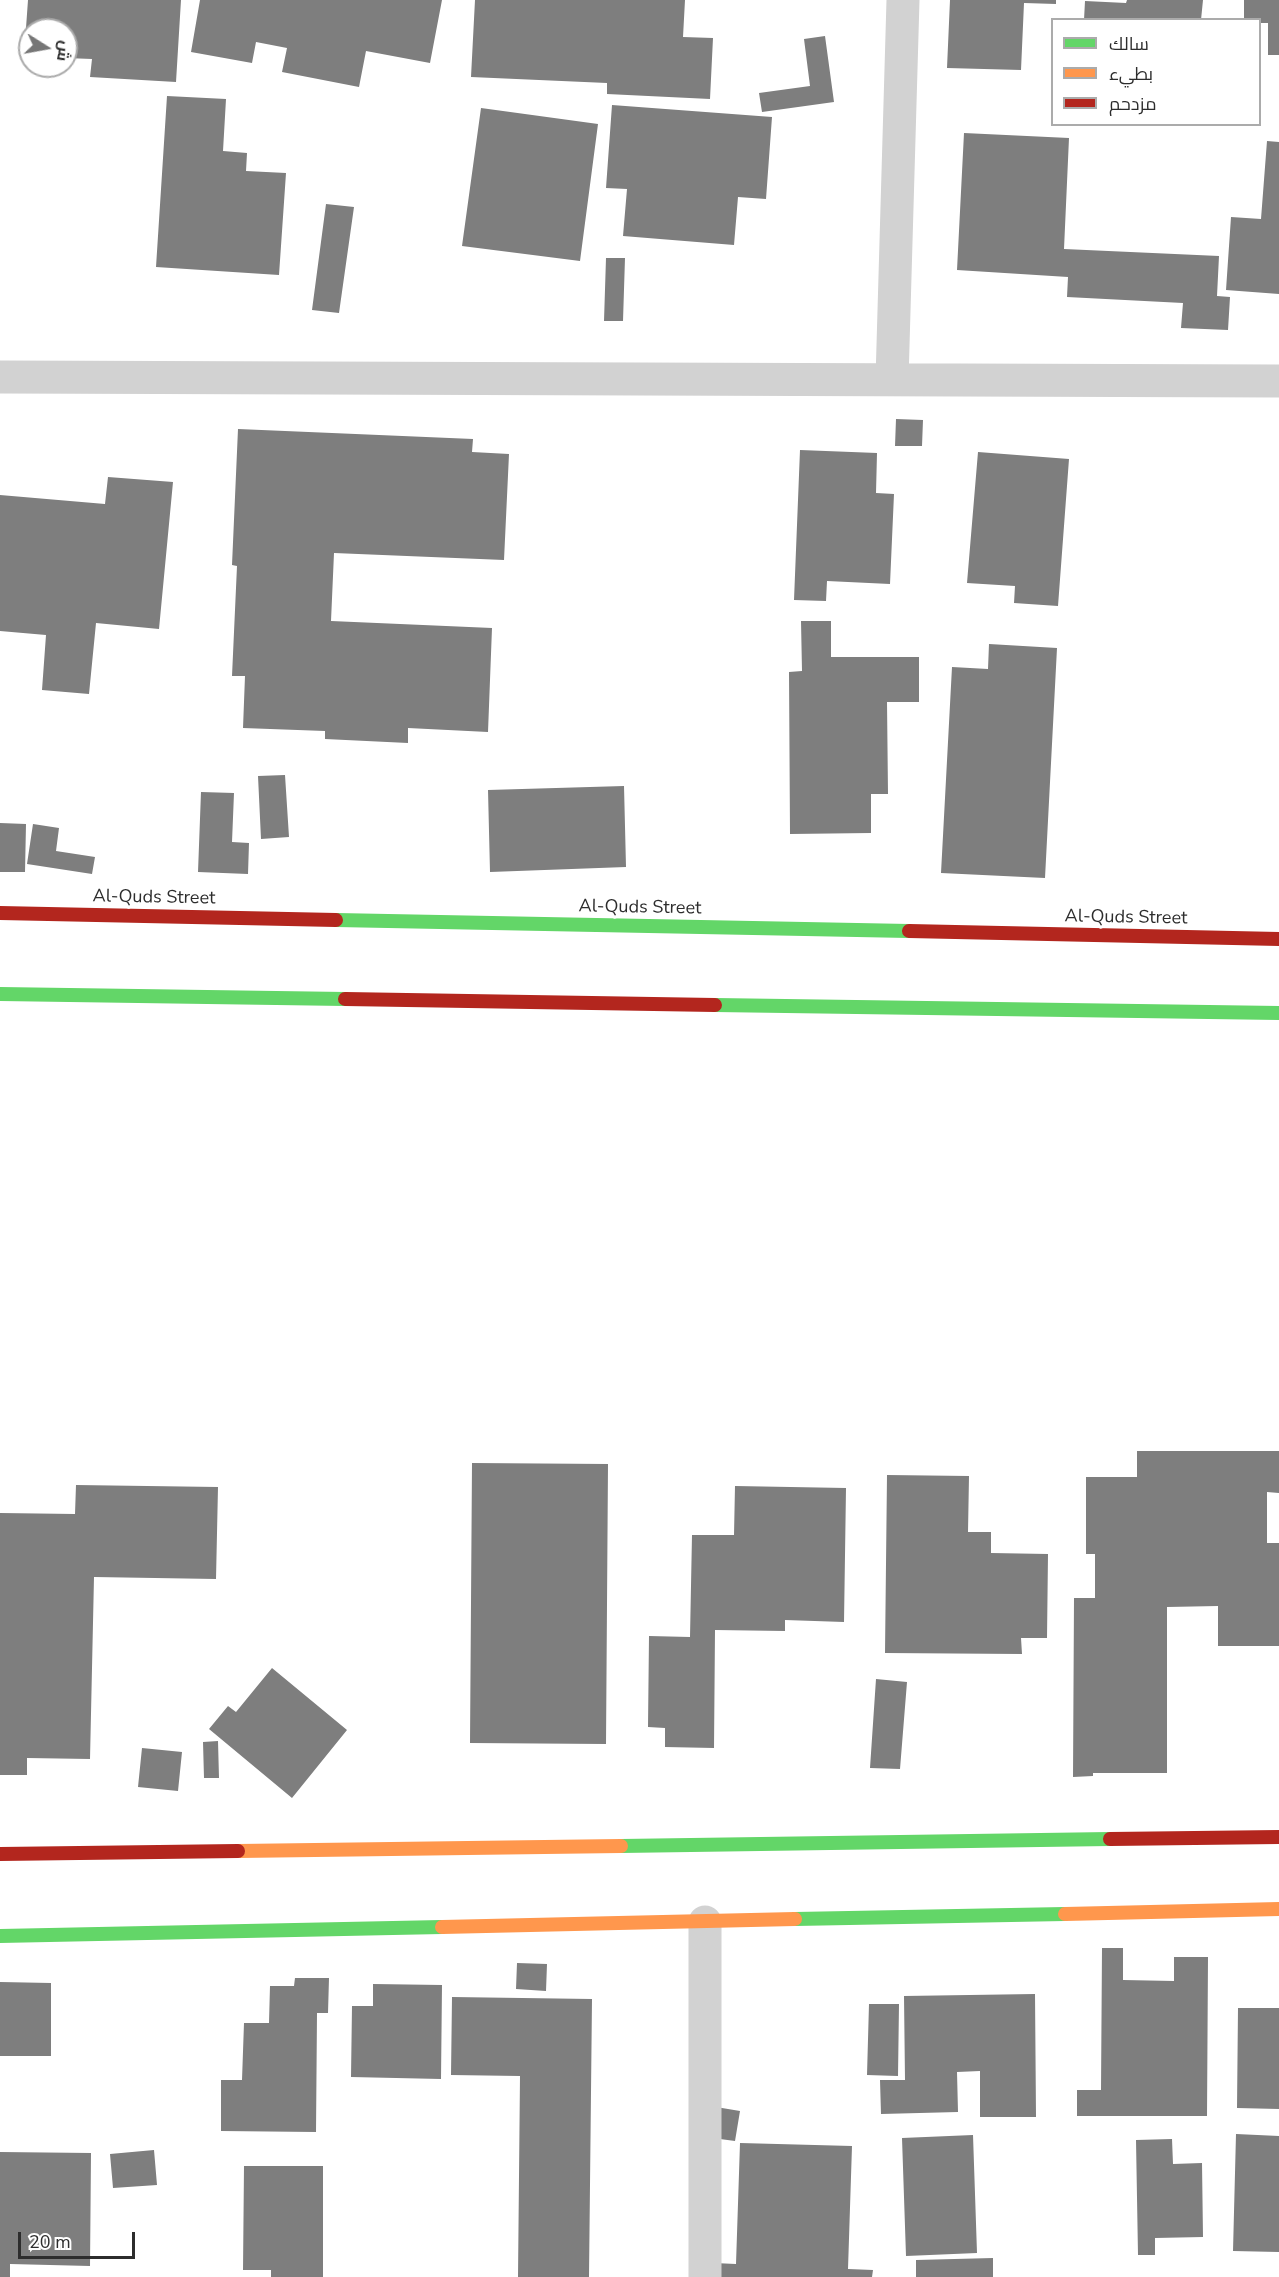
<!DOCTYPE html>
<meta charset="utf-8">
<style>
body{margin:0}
#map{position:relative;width:1279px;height:2277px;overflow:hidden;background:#fff;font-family:"Nunito Sans",Cairo,sans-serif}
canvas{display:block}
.legend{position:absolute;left:1051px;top:18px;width:210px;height:108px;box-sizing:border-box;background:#fff;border:2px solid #ababab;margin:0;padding:8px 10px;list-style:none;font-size:18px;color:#2d2d2d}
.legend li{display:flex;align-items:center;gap:12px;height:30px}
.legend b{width:30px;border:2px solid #ababab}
.north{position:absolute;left:18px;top:18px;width:60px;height:60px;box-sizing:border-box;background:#fff;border:2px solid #ababab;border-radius:50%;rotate:101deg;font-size:16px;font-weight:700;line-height:24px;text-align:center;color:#2d2d2d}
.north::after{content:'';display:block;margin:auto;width:21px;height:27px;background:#767676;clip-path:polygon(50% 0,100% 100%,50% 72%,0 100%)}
.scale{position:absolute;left:18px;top:2232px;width:117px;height:27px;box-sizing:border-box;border:3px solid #2d2d2d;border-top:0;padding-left:8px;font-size:18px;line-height:21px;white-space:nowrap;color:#2d2d2d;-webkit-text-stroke:4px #fff;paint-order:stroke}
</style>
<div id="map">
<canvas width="1279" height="2277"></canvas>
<ul class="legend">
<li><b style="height:8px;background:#63d668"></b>سالك</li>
<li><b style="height:8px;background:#ff974d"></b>بطيء</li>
<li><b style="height:8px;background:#b3261e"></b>مزدحم</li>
</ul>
<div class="north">ش</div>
<div class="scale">20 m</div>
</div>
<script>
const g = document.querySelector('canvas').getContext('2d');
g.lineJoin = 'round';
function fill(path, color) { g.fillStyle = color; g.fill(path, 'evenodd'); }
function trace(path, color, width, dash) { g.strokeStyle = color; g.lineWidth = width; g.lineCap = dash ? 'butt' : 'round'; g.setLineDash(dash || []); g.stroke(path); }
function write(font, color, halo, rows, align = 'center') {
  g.font = font + ' "Nunito Sans",sans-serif'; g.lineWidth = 6; g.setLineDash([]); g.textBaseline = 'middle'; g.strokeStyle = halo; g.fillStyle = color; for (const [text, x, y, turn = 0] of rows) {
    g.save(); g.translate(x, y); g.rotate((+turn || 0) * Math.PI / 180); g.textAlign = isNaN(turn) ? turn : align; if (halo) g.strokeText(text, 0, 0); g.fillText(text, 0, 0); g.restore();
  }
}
const building = new Path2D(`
 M28,0H181L176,82L90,77L92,59L66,58V30H30V56H24Z
 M200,0H442L430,63L366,51L359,87L282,72L287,48L256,42L252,63L191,52Z
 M475,0H685L683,37L713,38L710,99L607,94V83L471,77Z
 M950,0H1056V4L1024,3L1021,70L947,68Z
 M1127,0H1203L1201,20H1084L1085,1L1126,3Z
 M1244,0H1279V55H1268V23H1260V20H1244Z
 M825,36L834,102L762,112L759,93L810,86L804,39Z
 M167,96L226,99L223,151L247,153L246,171L286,173L279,275L156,267Z
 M612,105L772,117L766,199L738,197L734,245L623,236L627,189L606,188Z
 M481,108L598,124L580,261L462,246Z
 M964,133L1069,138L1064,249L1219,256L1217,296L1230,297L1228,330L1181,328L1183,303L1067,297L1068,277L957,270Z
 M1267,141L1279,142V294L1226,290L1231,217L1261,219Z
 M326,204L354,207L339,313L312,310Z
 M606,258H625L623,321H604Z
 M896,419L923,420L922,446H895Z
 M238,429L473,439L472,452L509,454L504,560L334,553L331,621L492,628L488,732L408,728V743L325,739V731L243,728L245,676H232L237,566L232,565Z
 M800,450L877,453L876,493L894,494L890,584L827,581L826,601L794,600Z
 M978,452L1069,459L1058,606L1014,603L1015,586L967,583Z
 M108,477L173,482L159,629L96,623L89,694L42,690L46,635L0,631V495L105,504Z
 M801,621H831V657H919V702H887L888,794H871V833L790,834L789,672L802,671Z
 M989,644L1057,648L1045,878L941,873L952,667L988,669Z
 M285,775L289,837L261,839L258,776Z
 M624,786L626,867L490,872L488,790Z
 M201,792L234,793L232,842L249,843L248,874L198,872Z
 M0,823L26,824L25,872H0Z
 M33,824L59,828L56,851L95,857L92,874L27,864Z
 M1137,1451H1279V1493L1267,1492V1543H1279V1646H1218V1606L1167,1607V1773H1093V1776L1073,1777L1074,1598H1095V1554H1086V1477H1137Z
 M472,1463L608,1464L606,1744L470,1743Z
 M887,1475L969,1476L968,1532H991V1553L1048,1554L1047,1638H1021L1022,1654L885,1653Z
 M76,1485L218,1487L216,1579L94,1577L90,1759L27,1758V1775H0V1513L75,1514Z
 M735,1486L846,1488L844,1622L785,1620V1631L715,1630L714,1748L665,1747V1728L648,1727L649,1636L690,1637L692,1535H734Z
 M272,1668L347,1730L292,1798L209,1729L228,1706L236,1712Z
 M876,1679L907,1682L900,1769L870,1768Z
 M218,1741L219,1778H204L203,1742Z
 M142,1748L182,1752L178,1791L138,1787Z
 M1102,1948H1123V1980L1174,1981V1957H1208L1207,2116H1077V2090H1101Z
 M517,1963L547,1964L546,1991L516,1989Z
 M295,1978H329L328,2013H317L316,2132L221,2131V2080H242L244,2023H269L270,1986H294Z
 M0,1982L51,1983V2056H0Z
 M373,1984L442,1985L441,2079L351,2077L352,2006H373Z
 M1035,1994L1036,2117H980V2071L957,2072L958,2112L881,2114L880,2080H905L904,1996Z
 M452,1997L592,1999L589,2277H518L520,2076L451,2075Z
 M869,2004H899L898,2076L867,2075Z
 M1238,2008H1279V2109L1237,2108Z
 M710,2106L740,2111L735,2141L705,2137Z
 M1236,2134L1279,2136V2252L1233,2251Z
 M973,2135L977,2253L906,2256L902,2138Z
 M1172,2139L1173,2164L1202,2163L1203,2237L1155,2238V2255H1138L1136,2140Z
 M740,2143L852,2146L848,2269L873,2270L872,2277H714V2263L736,2264Z
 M154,2150L157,2185L113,2188L110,2154Z
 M0,2152L91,2153L90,2266L10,2264V2277H0Z
 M244,2166H323V2277H271V2270H243Z
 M993,2258V2277H916V2260Z`);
const street = new Path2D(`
 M0,377L1279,381
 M892,380L903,0
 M705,1922V2277`);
const fast = new Path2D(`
 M336,920L909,931
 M0,994L345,999
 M715,1005L1279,1013
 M621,1846L1110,1839
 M795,1919L1065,1914
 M0,1936L442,1927`);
const slow = new Path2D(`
 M238,1851L621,1846
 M1065,1914L1279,1909
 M442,1927L795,1919`);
const jam = new Path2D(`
 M0,913L336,920
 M909,931L1279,939
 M345,999L715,1005
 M1110,1839L1279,1837
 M0,1854L238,1851`);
const streetNames = [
 ["Al-Quds Street",154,898,1],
 ["Al-Quds Street",640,908,1],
 ["Al-Quds Street",1126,918,1]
];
fill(building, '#7e7e7e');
trace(street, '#d2d2d2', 33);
trace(fast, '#63d668', 14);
trace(slow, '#ff974d', 14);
trace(jam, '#b3261e', 14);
write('18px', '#2d2d2d', '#fff', streetNames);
</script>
